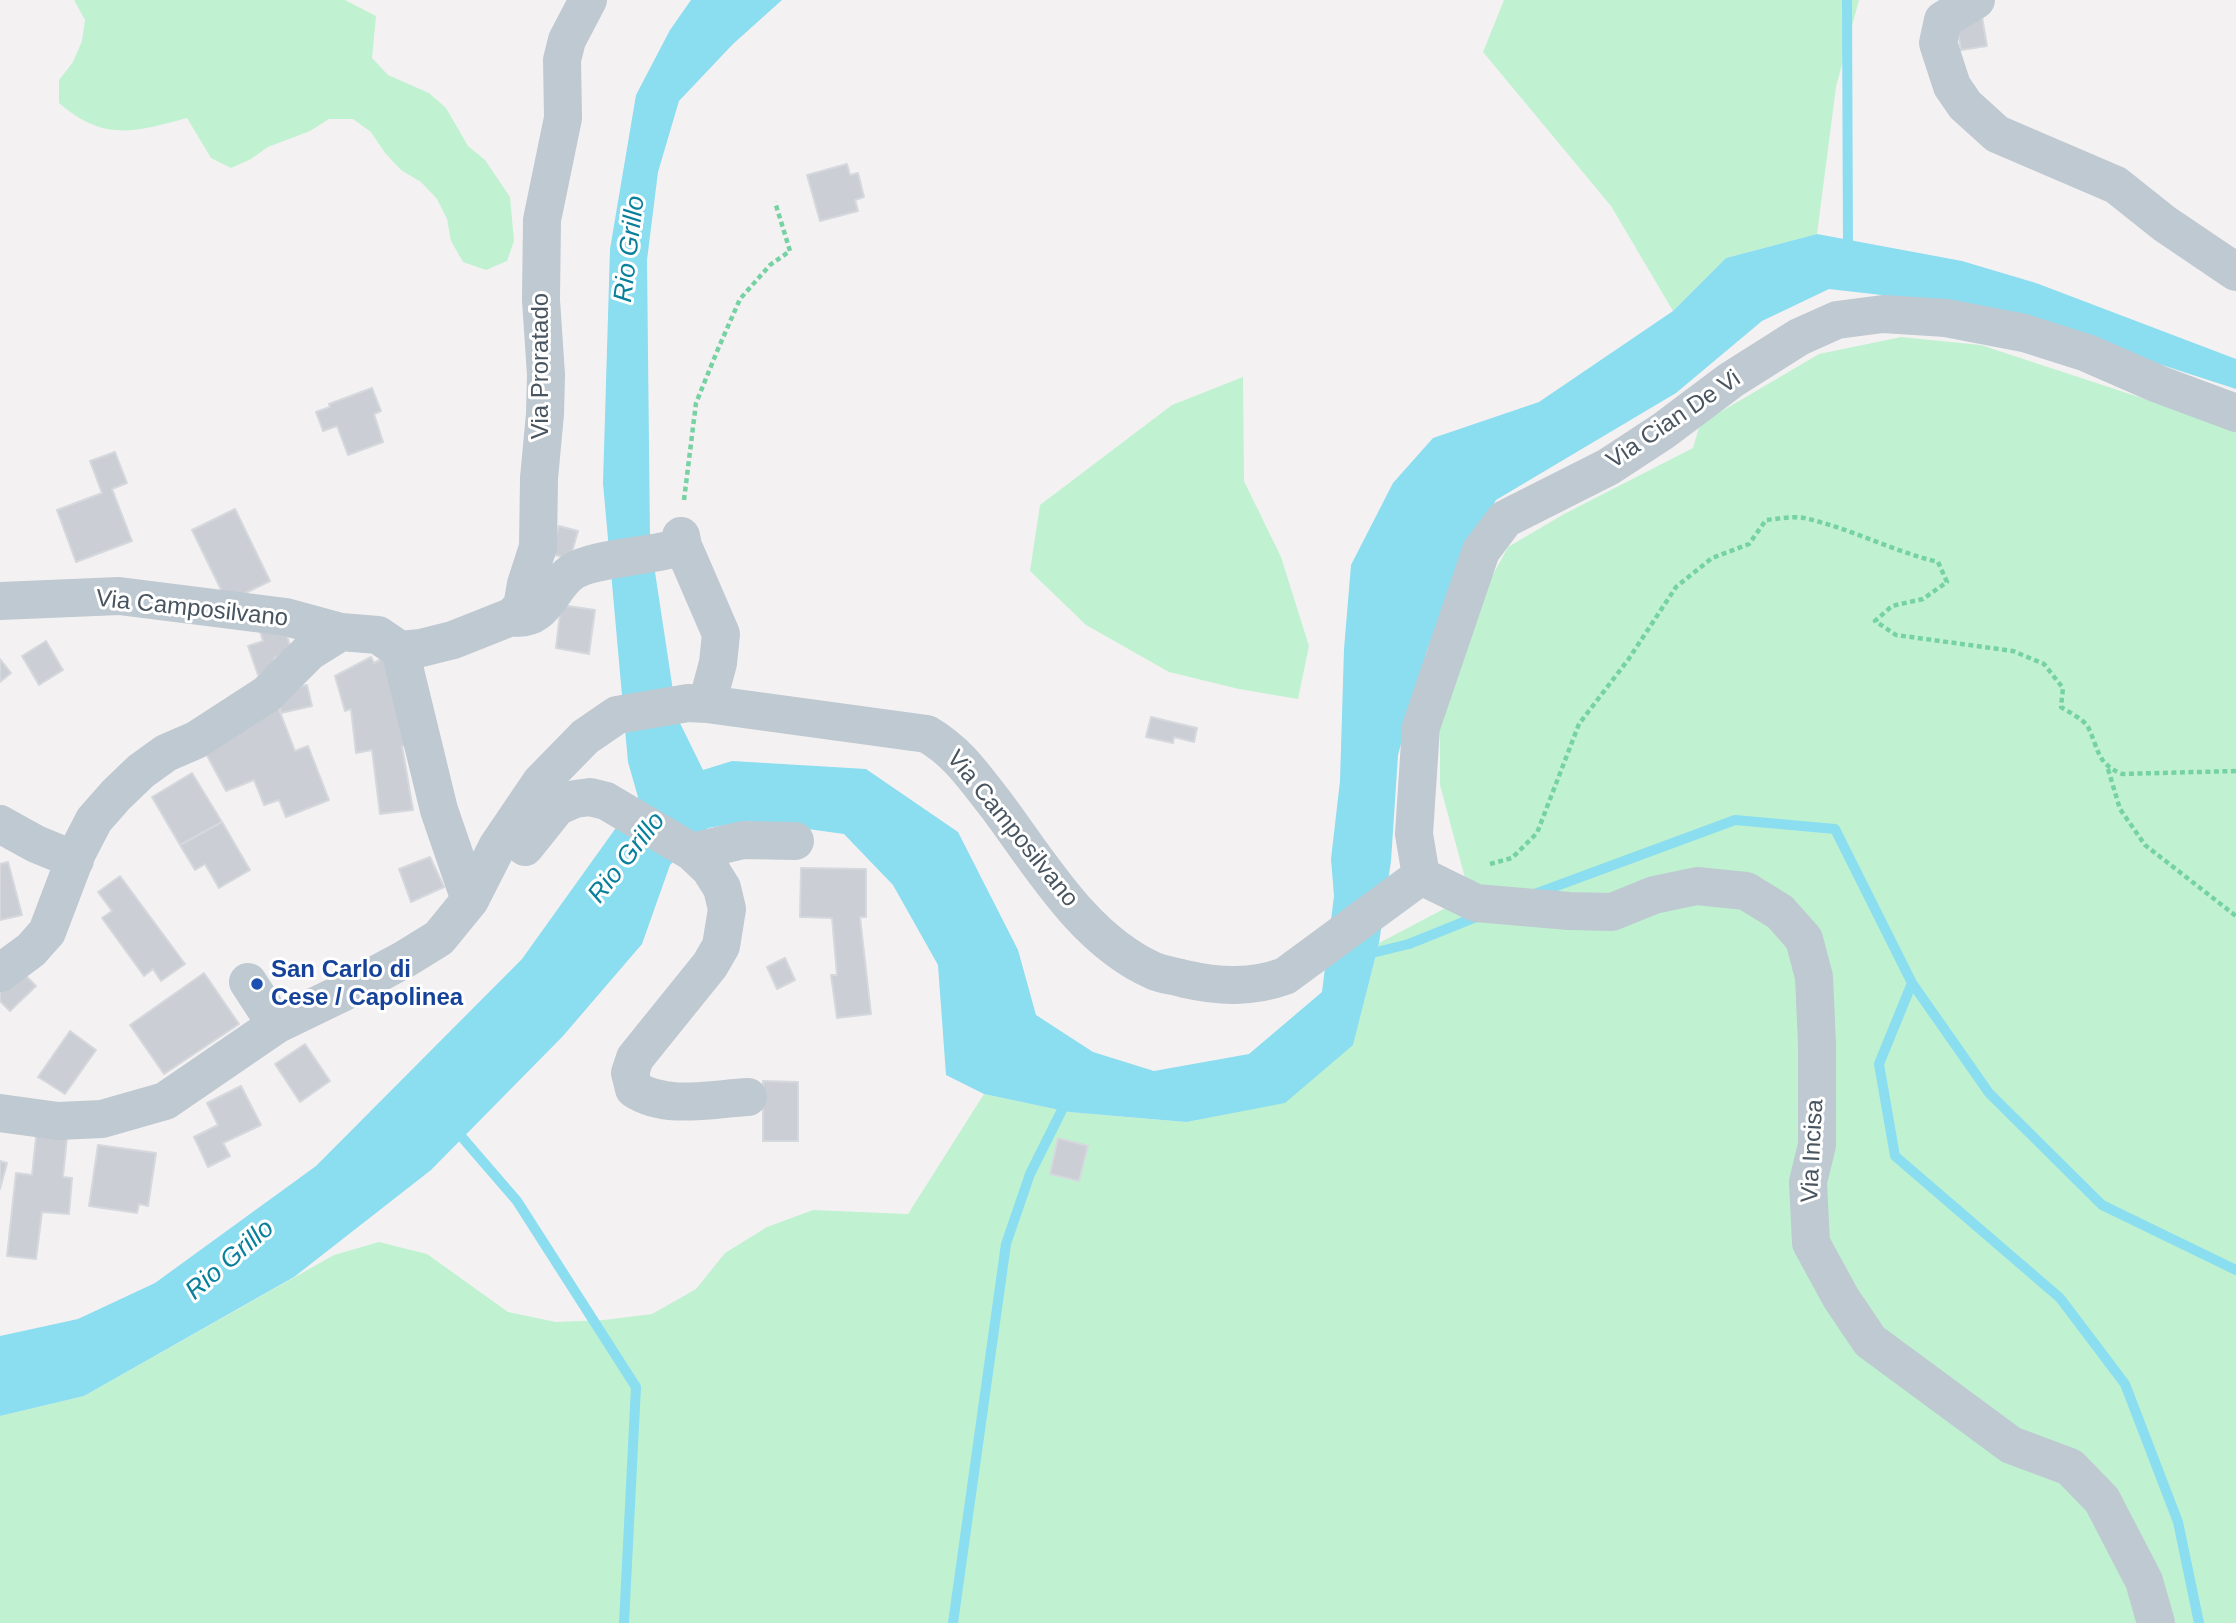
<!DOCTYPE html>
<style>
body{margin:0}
canvas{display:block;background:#f4f1f2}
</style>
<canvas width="2236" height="1623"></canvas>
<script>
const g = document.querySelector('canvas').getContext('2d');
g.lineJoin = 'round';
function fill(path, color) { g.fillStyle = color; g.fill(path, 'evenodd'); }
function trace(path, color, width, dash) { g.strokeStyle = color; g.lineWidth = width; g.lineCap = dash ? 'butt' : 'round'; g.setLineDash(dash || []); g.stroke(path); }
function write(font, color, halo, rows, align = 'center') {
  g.font = font + ' Helvetica,sans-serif'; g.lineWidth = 6; g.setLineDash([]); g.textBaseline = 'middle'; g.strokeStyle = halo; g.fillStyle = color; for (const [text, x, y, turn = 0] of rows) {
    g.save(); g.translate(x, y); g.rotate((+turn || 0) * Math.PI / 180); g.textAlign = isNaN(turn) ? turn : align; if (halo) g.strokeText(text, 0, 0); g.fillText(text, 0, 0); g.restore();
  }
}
const green = new Path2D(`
 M74,0H345L376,16L372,58L388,75L429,93L446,108L468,146L485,160L510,197L514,241L507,261L486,270L463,262L451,241L447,219L437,199L421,182L401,170L385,153L371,132L353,119H329L310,131L268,147L251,159L231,168L211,158L187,118C135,132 104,142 59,103V80L73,62L82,41L85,20Z
 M1504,0H1859L1836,87L1817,234L1726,258L1673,311L1611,206L1483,52Z
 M1901,337L1981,345L2236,429V1623H0V1416L84,1396L334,1255L379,1242L427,1254L508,1312L556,1322L604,1320L652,1314L696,1289L725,1253L767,1227L813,1210L908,1214L984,1094L1069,1112L1186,1122L1353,1044L1379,943L1478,891L1466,882L1440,785V721L1466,624L1508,547L1564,514L1693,448L1700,424L1819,354Z
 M1243,377L1244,481L1281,557L1309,646L1298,699L1239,689L1169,672L1086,625L1030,571L1040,505L1172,405Z`);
const water = new Path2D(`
 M691,0H782L733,44L679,101L658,172L647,260L650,539L677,717L703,770L732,761L866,769L958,832L1018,950L1036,1015L1093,1052L1154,1071L1249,1054L1322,992L1334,896L1331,859L1340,781L1344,649L1351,565L1393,483L1433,438L1539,402L1673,311L1726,258L1817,234L1962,261L2036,283L2236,359V389L2088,341L1925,300L1829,289L1762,321L1676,393L1496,500L1470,544L1427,650L1398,755L1391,861L1379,943L1353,1045L1285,1103L1186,1122L1069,1112L984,1094L946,1075L938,965L893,885L844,834L750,821L708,828L670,865L642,944L563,1036L431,1170L294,1277L84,1396L0,1416V1336L78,1319L155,1283L316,1166L522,959L638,797L628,762L603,483L610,249L636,95L670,30Z`);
const stream = new Path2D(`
 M1847,0L1848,253
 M1532,895L1735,820L1835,829L1912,983L1989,1093L2102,1205L2236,1270
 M1364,955L1409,944L1481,915
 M1912,983L1879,1064L1895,1156L2060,1298L2125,1384L2178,1522L2199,1623
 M454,1128L517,1201L636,1387L624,1623
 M953,1623L1006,1244L1030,1174L1067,1100`);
const building = new Path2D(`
 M1982,17L1987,46L1961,50L1956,21Z
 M847,164L850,175L858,173L864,197L855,200L858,211L820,221L807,175Z
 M372,388L381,411L374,414L383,442L348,455L337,426L323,431L316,412L330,407L329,404Z
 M115,452L127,483L112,489L132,541L76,562L57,510L102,493L90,461Z
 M235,509L270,581L227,602L192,530Z
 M559,526L578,531L570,559L551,554Z
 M561,605L595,610L589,654L556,648Z
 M283,623L292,652L274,658L278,669L258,675L248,646L263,641L260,631Z
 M46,641L63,670L39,685L22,656Z
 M387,656L412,744L402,746L413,810L380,814L372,750L356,753L351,709L345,711L335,676L371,657L374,663Z
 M0,659L11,673L0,682Z
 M307,685L312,706L281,713L277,692Z
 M278,707L295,751L308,746L329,800L286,817L279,800L264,805L254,780L226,791L203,748Z
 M1151,717L1197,728L1194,742L1174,737L1173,743L1146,737Z
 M192,773L222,822L180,845L152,797Z
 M222,822L250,870L219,888L205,864L195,870L180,845Z
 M430,857L444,887L411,902L399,869Z
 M8,862L22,915L0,920V864Z
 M801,868L866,869V917H860L871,1014L837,1018L831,975H837L832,918L800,917Z
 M120,876L185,964L161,981L153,969L144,976L102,918L112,911L98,892Z
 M785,958L795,980L777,989L767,967Z
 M16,966L36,986L10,1011L0,1001V982Z
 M204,973L239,1024L164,1074L130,1025Z
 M70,1031L96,1050L65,1094L38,1077Z
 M305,1044L330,1081L300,1102L275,1064Z
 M763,1081L798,1082V1141H763Z
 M241,1086L261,1125L223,1143L230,1156L208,1167L194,1137L218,1125L207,1103Z
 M68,1127L63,1177L72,1178L69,1214L42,1212L36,1259L7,1256L16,1173L32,1175L37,1128Z
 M1058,1138L1088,1146L1079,1181L1050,1174Z
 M98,1145L156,1153L148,1206L139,1204L137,1213L89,1206Z
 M0,1161L7,1163L0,1189Z`);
const path = new Path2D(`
 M684,500L696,403L718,349L740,299L770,265L790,251L775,202
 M2108,769L2120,809L2145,845L2236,916
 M1490,864L1512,858L1537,833L1579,724L1628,660L1676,587L1712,558L1749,544L1766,520C1777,519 1792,516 1804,518C1850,528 1892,551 1938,562L1947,582L1923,599L1892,606L1875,621L1896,635L2013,651L2044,664L2063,688L2061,707C2069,712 2083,719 2088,727C2099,749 2096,763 2122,774L2236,771`);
const minor = new Path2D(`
 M1976,0L1943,20L1938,43L1952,86L1965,105L1997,134L2116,185L2165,224L2236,272
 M681,536L683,546L721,634L718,663L707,704
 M0,601L119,596L286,617L341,632L378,635L400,650L439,810L470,900
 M511,617C546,623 549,588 572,572C593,557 654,557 683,546
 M400,650L421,648L453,640L511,617L522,607L526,584L538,547L539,478L545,414L546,375L541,300L542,220L563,118L562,60L567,40L588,0
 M0,824L36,844L75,860
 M525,847L557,807L575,799L590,797L606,801L692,852L710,869L722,888L727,909L721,946L710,965L635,1058L630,1073L634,1089C666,1110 711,1099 748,1097
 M692,852L743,840L795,841
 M1421,876L1476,903L1569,911L1612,912L1654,895L1697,886L1746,891L1780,912L1804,939L1814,977L1817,1044V1145L1808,1182L1811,1243L1841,1298L1870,1341L2011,1445L2070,1467L2102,1500L2144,1581L2156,1623
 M1421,876L1414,834L1421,727L1481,551L1505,519L1608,467L1663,431L1731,380L1799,337L1837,320L1883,314L1946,318L2024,333L2087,353L2158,384L2236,413
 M0,973L31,950L47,932L77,853L94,820L116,795L141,771L166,753L196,740L267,694L309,652L341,632
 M248,982L276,1025
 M0,1113L58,1121L102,1119L165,1101L276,1025L340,994L405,959L439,938L470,900L497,847L541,782L585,737L617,715L688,703L707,704L927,734C959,753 974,777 997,806C1041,865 1084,940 1154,971C1164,975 1175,976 1185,979C1220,987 1252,988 1285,976L1421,876`);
const markers = [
 [257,984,7,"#1a4fb4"]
];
const streetNames = [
 ["Via Proratado",541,366,-90],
 ["Via Cian De Vi",1674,420,-34],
 ["Via Camposilvano",192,609,6],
 ["Via Camposilvano",1012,829,51],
 ["Via Incisa",1813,1151,-87]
];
const transitNames = [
 ["San Carlo di",271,970],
 ["Cese / Capolinea",271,998]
];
const waterNames = [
 ["Rio Grillo",630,249,-83],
 ["Rio Grillo",627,858,-52],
 ["Rio Grillo",230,1260,-41]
];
fill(green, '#c0f2d2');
fill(water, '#8bddf0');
trace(stream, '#8bddf0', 10);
fill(building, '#cbced4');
trace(building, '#d5d8dd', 2);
trace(path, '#76d2a3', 4.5, [5, 3.5]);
trace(minor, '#bfc9d1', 38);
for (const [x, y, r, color] of markers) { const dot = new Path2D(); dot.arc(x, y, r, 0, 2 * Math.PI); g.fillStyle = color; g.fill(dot); trace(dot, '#fff', 2.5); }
write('24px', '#485560', '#fff', streetNames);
write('bold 24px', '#164399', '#fff', transitNames, 'left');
write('italic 26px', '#08809c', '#fff', waterNames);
</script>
